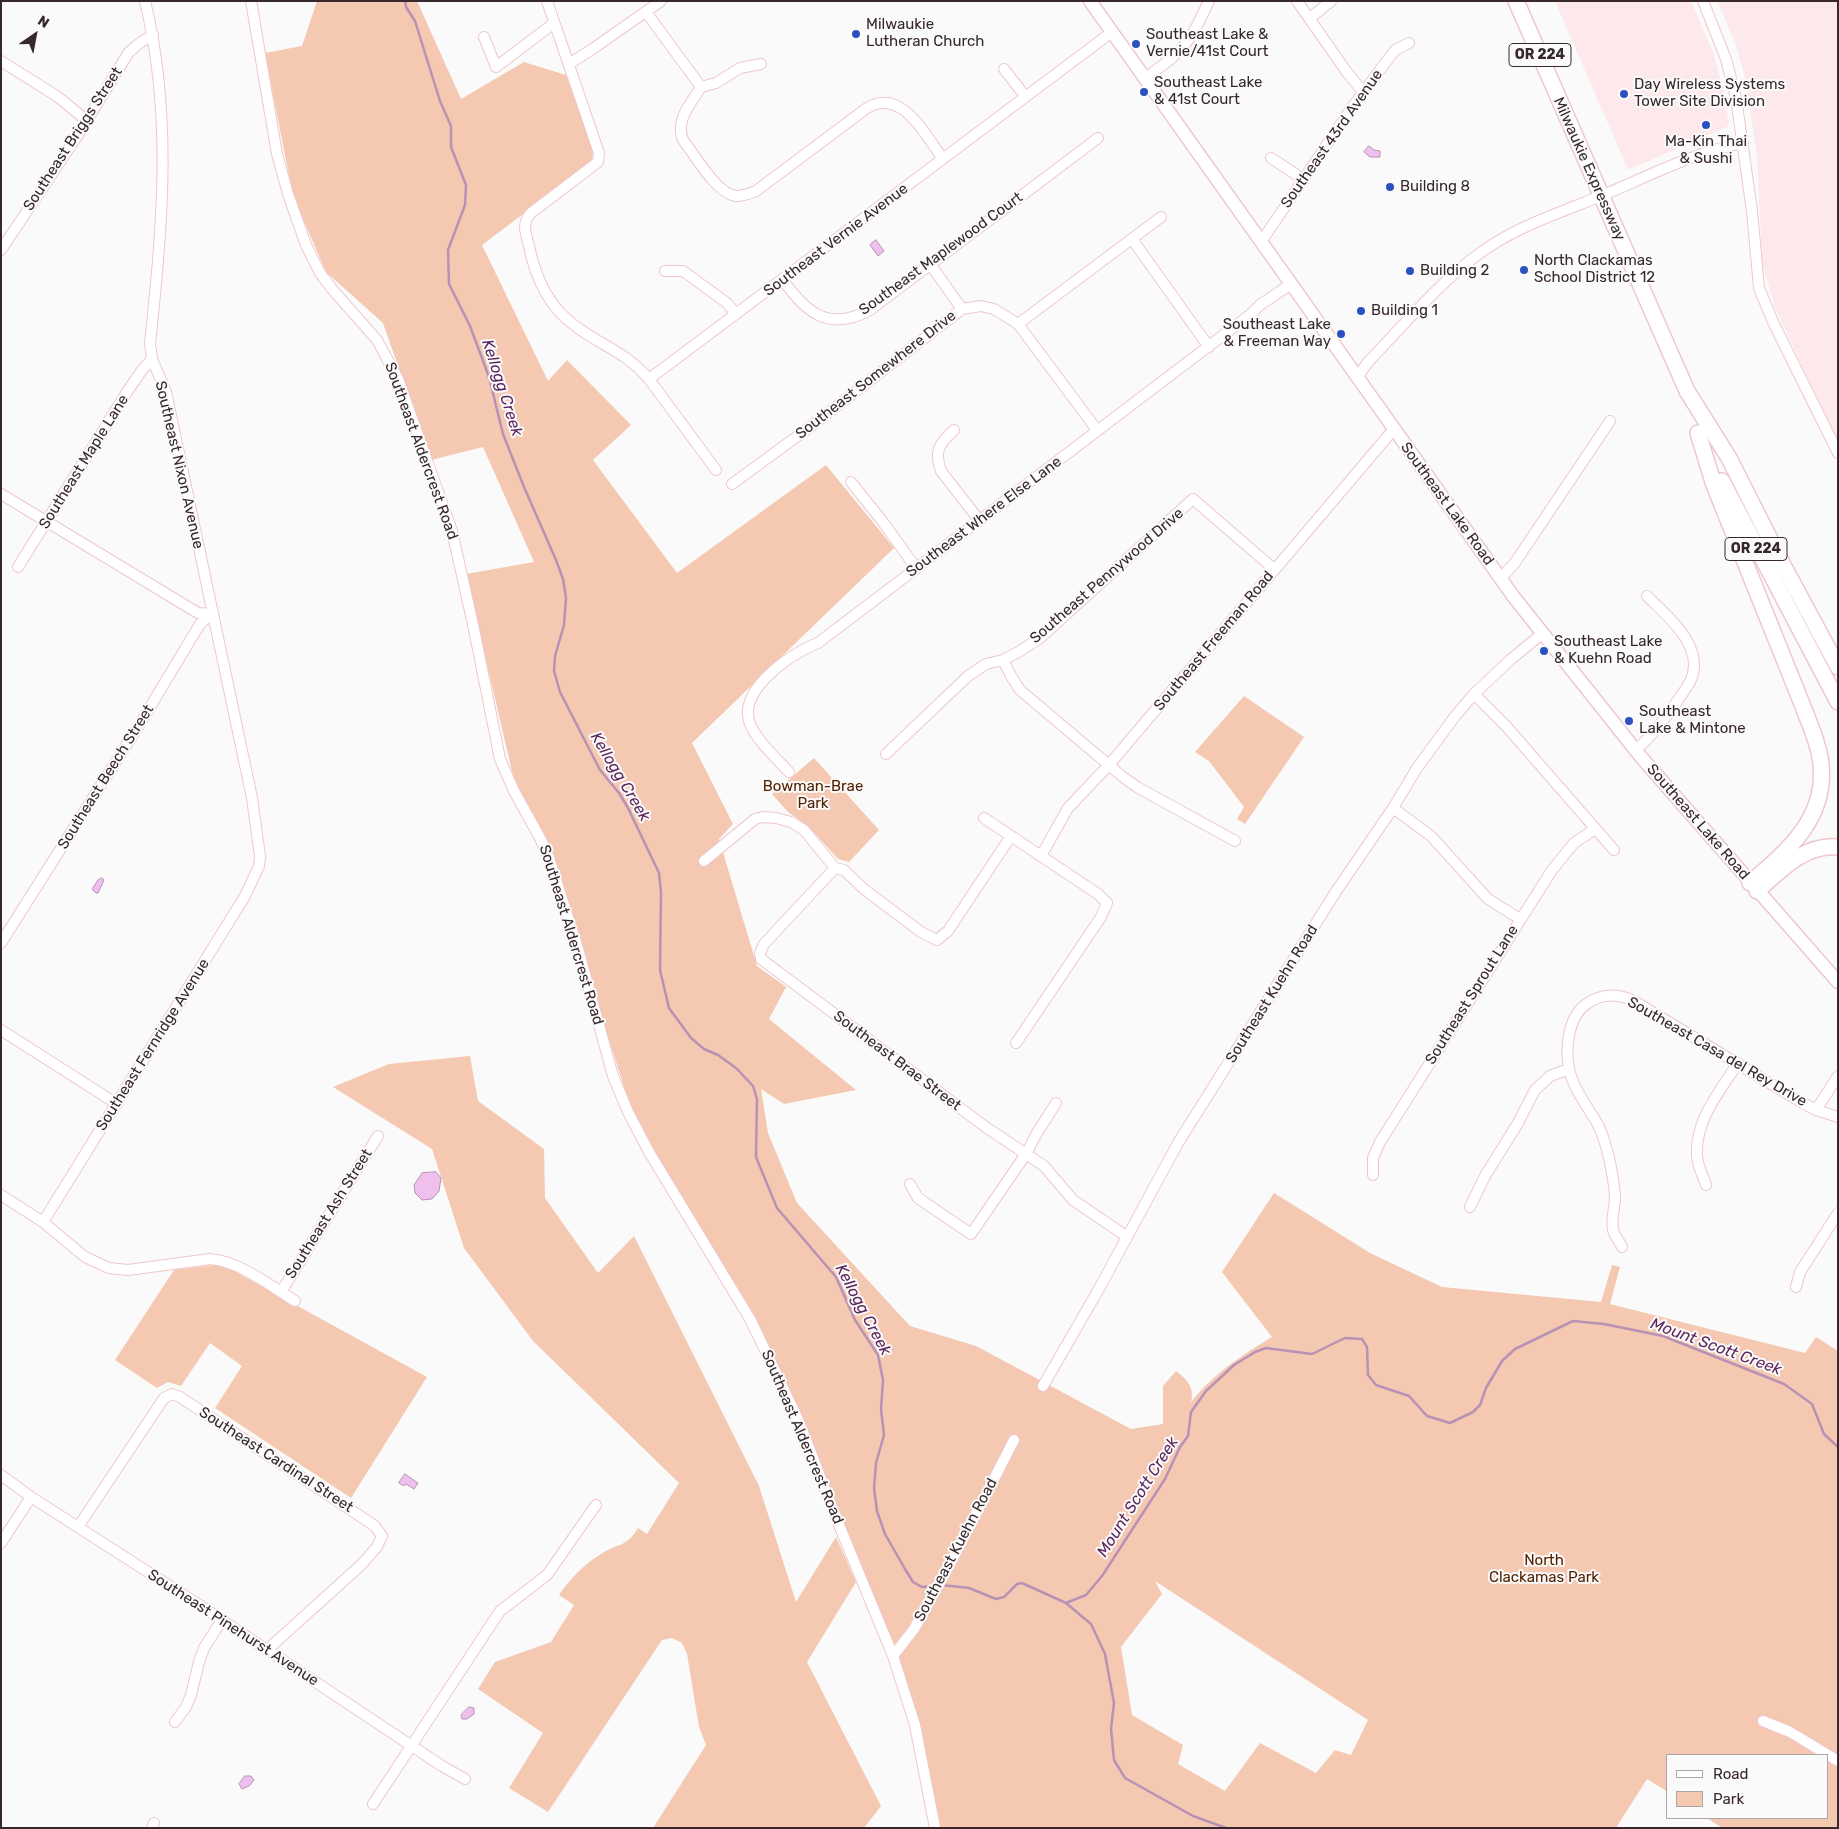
<!DOCTYPE html>
<style>
body{margin:0}
#map{position:relative;width:1839px;height:1829px;overflow:hidden;background:#fafafa;font-family:Rubik,sans-serif}
canvas{display:block}
.frame{position:absolute;inset:0;border:2px solid #37282b;pointer-events:none}
.legend{position:absolute;left:1666px;top:1754px;width:162px;height:65px;box-sizing:border-box;background:#fafafa;border:1px solid #aca6a7;margin:0;padding:6px 9px;list-style:none;font-size:15px;color:#37282b}
.legend li{display:flex;align-items:center;gap:10px;height:25px}
.legend b{width:25px;border:1px solid #aca6a7}
.north{position:absolute;left:10px;top:10px;width:50px;height:50px;-webkit-text-stroke:4px #fafafa;paint-order:stroke;rotate:33deg;font-size:14px;font-weight:700;line-height:20px;text-align:center;color:#37282b}
.north::after{content:'';display:block;margin:auto;width:18px;height:22px;background:#37282b;clip-path:polygon(50% 0,100% 100%,50% 72%,0 100%)}
</style>
<div id="map">
<canvas width="1839" height="1829"></canvas>
<div class="frame"></div>
<ul class="legend">
<li><b style="height:6px;background:#fff"></b>Road</li>
<li><b style="height:14px;background:#f5c8b1"></b>Park</li>
</ul>
<div class="north">N</div>
</div>
<script>
const g = document.querySelector('canvas').getContext('2d');
g.lineJoin = 'round';
function fill(path, color) { g.fillStyle = color; g.fill(path, 'evenodd'); }
function trace(path, color, width, dash) { g.strokeStyle = color; g.lineWidth = width; g.lineCap = dash ? 'butt' : 'round'; g.setLineDash(dash || []); g.stroke(path); }
function write(font, color, halo, rows, align = 'center') {
  g.font = font + ' Rubik,sans-serif'; g.lineWidth = 4; g.setLineDash([]); g.textBaseline = 'middle'; g.strokeStyle = halo; g.fillStyle = color; for (const [text, x, y, turn = 0] of rows) {
    g.save(); g.translate(x, y); g.rotate((+turn || 0) * Math.PI / 180); g.textAlign = isNaN(turn) ? turn : align; if (halo) g.strokeText(text, 0, 0); g.fillText(text, 0, 0); g.restore();
  }
}
const built = new Path2D(`
 M1555,1H1691L1714,55L1723,89L1729,126L1628,170Z
 M1717,1H1838V442L1775,308L1762,262L1757,154L1743,69L1735,42Z`);
const green = new Path2D(`
 M317,1H417L461,99L524,62L566,75L593,150L592,162L482,245L548,381L567,360L631,425L593,460L677,573L826,465L894,548L692,743L733,824L719,839L757,966L786,987L769,1019L856,1090L784,1104L761,1089L768,1133L797,1203L910,1326L976,1346L1131,1429L1163,1424V1386L1176,1371C1187,1379 1195,1388 1191,1402C1214,1373 1241,1356 1272,1337L1222,1272L1274,1193L1370,1253L1442,1287L1601,1302L1612,1265L1620,1267L1610,1304L1805,1353L1816,1337L1838,1351V1828H1722L1707,1818H1828V1755H1668V1792L1647,1779L1616,1828H941L919,1722L765,1339L632,1112L545,838L514,780L466,574L534,562L483,447L431,460L383,323L326,272L293,196L265,53L302,46ZM1155,1581L1368,1720L1351,1755L1335,1750L1316,1773L1260,1743L1225,1791L1178,1764L1183,1745L1132,1715L1121,1647L1162,1594Z
 M1244,696L1304,737L1245,824L1237,819L1244,807L1209,761L1195,752Z
 M814,758L879,830L849,862L838,859L808,826L788,812L772,794Z
 M470,1056L478,1101L544,1149L545,1198L598,1273L634,1236L759,1486L796,1602L836,1537L856,1582L807,1662L881,1806L864,1828H653L706,1745L699,1727L687,1654L682,1643L672,1638L662,1640L548,1812L509,1788L543,1733L478,1689L495,1662L551,1642L574,1605L559,1595C570,1579 584,1564 601,1554C618,1543 626,1548 638,1528L647,1534L679,1483L533,1341L464,1248L432,1149L333,1087L389,1064Z
 M221,1264L427,1377L351,1498L215,1408L242,1366L210,1343L181,1386L168,1382L157,1388L115,1360L174,1270Z`);
const water = new Path2D(`
 M1369,146L1374,150L1380,151V157H1370L1364,152Z
 M876,240L884,251L878,256L870,245Z
 M102,878L104,880L98,893H96L92,889L98,880Z
 M436,1172L441,1178L439,1191L432,1199L422,1200L415,1193L414,1185L422,1173Z
 M405,1474L418,1483L414,1489L406,1484L404,1486L399,1483Z
 M469,1707L474,1708V1714L467,1719H462L461,1715Z
 M245,1776H251L254,1780L249,1786L242,1789L239,1784Z`);
const stream = new Path2D(`
 M405,1L406,7L415,21L440,101L451,126V147L466,185L465,205L448,250L449,284L470,326L489,377L503,434L524,487L556,560L563,579L566,598L564,625L555,656L554,671L560,692L600,770L619,793L628,808L659,873L661,892L660,970L669,1008L691,1038L704,1049L718,1055L736,1068L753,1086L757,1099L756,1157L777,1208L836,1277L855,1320L878,1355L883,1380L881,1409L884,1435L876,1463L874,1488L877,1511L885,1534L905,1569L913,1582L922,1587L934,1586
 M942,1585L969,1588L996,1599L1004,1597L1017,1584L1022,1583L1066,1603L1091,1624L1105,1654L1114,1703L1111,1729L1114,1760L1125,1778L1193,1816L1226,1828
 M1066,1603L1086,1595L1102,1576L1165,1479L1180,1447L1188,1436L1191,1412L1206,1391L1234,1365L1255,1352L1266,1348L1312,1354L1345,1338L1362,1339L1367,1347L1368,1375L1376,1385L1409,1396L1427,1416L1450,1423L1473,1412L1480,1405L1486,1388L1502,1361L1515,1349L1573,1321L1604,1324L1663,1336L1784,1384L1812,1404L1824,1434L1838,1447`);
const minor = new Path2D(`
 M251,1L277,154L288,194L306,245L320,273L332,289L377,340L398,379L452,531L474,629L500,759L514,791L540,838L549,858L578,949L613,1076L628,1112L649,1152L750,1319L765,1350L799,1422L837,1520L893,1656L915,1725L935,1828
 M547,1L599,153L598,162L531,213C521,224 526,233 529,246C535,276 548,306 574,325C601,346 625,351 649,379L716,470
 M1297,1L1346,71L1364,93
 M1703,1L1726,59L1736,98L1752,211L1759,288L1773,322L1838,453
 M646,12L701,87
 M1310,18L1331,1
 M484,37L496,67L554,23
 M1,61L58,97L86,120
 M569,64L594,48L661,1
 M1004,69L1025,96
 M1145,78C1162,66 1180,54 1191,36C1198,25 1203,13 1209,1
 M701,87C691,104 675,119 683,140C695,155 717,195 737,196C744,196 750,193 756,191L867,108C902,87 925,135 943,159
 M701,87L716,83L740,68L761,64
 M1271,158L1303,179
 M1132,239L1209,347
 M1261,242L1353,106L1395,50L1409,43
 M1,250L76,138L129,52L141,42L153,35
 M930,264L962,309
 M665,271H683L727,303L736,314
 M783,280C806,313 829,332 870,310L1098,138
 M1018,324L1161,217
 M1357,378L1368,362C1403,326 1436,286 1476,256C1512,228 1559,213 1601,196C1649,176 1692,153 1743,143
 M649,379L1112,32
 M954,430C939,444 934,450 941,471L979,520
 M851,482L883,522L916,568
 M732,484L810,427L962,309L981,306L994,309L1018,324L1097,430
 M1,494L198,613L212,614
 M18,567L127,392L142,370L152,359
 M1500,579L1514,564L1610,421
 M1003,660L1011,676L1020,690L1123,777L1137,787L1235,841
 M1474,694L1506,726L1614,850
 M1636,750C1652,736 1663,721 1676,703C1681,695 1689,686 1692,677C1703,644 1667,616 1647,596
 M886,754L968,676L986,664L1003,660L1020,651L1040,638L1193,499L1274,569
 M789,772C777,759 754,738 749,721C740,688 792,653 818,643L1251,314L1260,305L1291,284
 M1393,808L1431,836L1488,899L1520,919
 M984,818L1098,894L1107,903L1101,917L1016,1043
 M1041,856L1068,808L1108,766L1394,429
 M704,861L755,819L763,817L776,818L791,822L804,830L835,868L844,870L865,890L921,932L937,940L948,931L1011,836
 M835,868L764,944L760,953L761,959L987,1128L1044,1166L1073,1200L1126,1236
 M1,943L141,722L200,624L212,614
 M1,1030L117,1104
 M1816,1110L1838,1076
 M1373,1175V1158L1380,1142L1552,870L1574,843L1595,829
 M910,1184L918,1198L971,1234L1026,1154L1037,1133L1056,1103
 M1706,1185C1703,1176 1697,1165 1697,1155C1695,1120 1720,1091 1738,1063
 M1,1195L43,1222L85,1257L109,1268L128,1270L210,1259C239,1261 271,1286 295,1301
 M1470,1207L1485,1176L1518,1123L1535,1090L1550,1076L1569,1069
 M43,1222L245,896L259,866L260,856L252,798L166,392L152,359L150,344C162,228 173,116 145,1
 M1622,1247C1620,1242 1614,1235 1613,1230C1611,1221 1614,1209 1615,1200C1615,1186 1612,1172 1609,1158C1606,1146 1603,1133 1597,1123C1587,1106 1573,1088 1569,1069C1565,1048 1568,1015 1588,1003C1602,993 1619,994 1634,1001L1796,1099L1816,1110L1838,1117
 M1796,1287L1800,1272L1838,1213
 M281,1292L378,1136
 M1043,1386L1100,1287L1178,1143L1335,893L1393,808L1417,768L1456,715L1474,694L1510,660L1543,633
 M1,1475L31,1497L198,1604L442,1766L465,1779
 M78,1527L164,1398L172,1394L180,1397L375,1526L382,1536L377,1547L362,1564L267,1650
 M1,1543L31,1497
 M893,1656L914,1629L950,1564L1014,1440
 M1763,1721L1790,1732L1838,1761
 M175,1722L186,1707L191,1695L199,1662L204,1648L222,1620
 M373,1804L500,1611L547,1575L596,1505
 M152,1828L154,1823`);
const major = new Path2D(`
 M1090,1L1513,596L1641,757L1838,982`);
const highway = new Path2D(`
 M1516,1L1687,391L1729,458L1783,565L1838,667
 M1698,433L1714,485L1804,709C1810,725 1817,740 1820,757C1830,815 1790,849 1750,883
 M1722,481L1838,702
 M1757,891C1781,870 1804,844 1838,847`);
const markers = [
 [856,34,5,"#2b51c0"],
 [1136,44,5,"#2b51c0"],
 [1144,92,5,"#2b51c0"],
 [1624,94,5,"#2b51c0"],
 [1706,125,5,"#2b51c0"],
 [1390,187,5,"#2b51c0"],
 [1524,270,5,"#2b51c0"],
 [1410,271,5,"#2b51c0"],
 [1361,311,5,"#2b51c0"],
 [1341,334,5,"#2b51c0"],
 [1544,651,5,"#2b51c0"],
 [1629,721,5,"#2b51c0"]
];
const shields = [
 [1540,55,62],
 [1756,549,62]
];
const shieldNames = [
 ["OR 224",1540,55],
 ["OR 224",1756,549]
];
const poiNames = [
 ["Milwaukie",866,25],
 ["Lutheran Church",866,42],
 ["Southeast Lake &",1146,35],
 ["Vernie/41st Court",1146,52],
 ["Southeast Lake",1154,83],
 ["& 41st Court",1154,100],
 ["Day Wireless Systems",1634,85],
 ["Tower Site Division",1634,102],
 ["Ma-Kin Thai",1706,142,"center"],
 ["& Sushi",1706,159,"center"],
 ["Building 8",1400,187],
 ["North Clackamas",1534,261],
 ["School District 12",1534,278],
 ["Building 2",1420,271],
 ["Building 1",1371,311],
 ["Southeast Lake",1331,325,"right"],
 ["& Freeman Way",1331,342,"right"],
 ["Southeast Lake",1554,642],
 ["& Kuehn Road",1554,659],
 ["Southeast",1639,712],
 ["Lake & Mintone",1639,729]
];
const streetNames = [
 ["Southeast Briggs Street",73,139,-57],
 ["Southeast 43rd Avenue",1332,139,-55],
 ["Milwaukie Expressway",1589,169,66],
 ["Southeast Vernie Avenue",836,240,-37],
 ["Southeast Maplewood Court",941,254,-36],
 ["Southeast Somewhere Drive",876,375,-38],
 ["Southeast Aldercrest Road",421,451,70],
 ["Southeast Maple Lane",84,462,-58],
 ["Southeast Nixon Avenue",179,465,77],
 ["Southeast Lake Road",1447,504,54],
 ["Southeast Where Else Lane",984,517,-37],
 ["Southeast Pennywood Drive",1107,576,-41],
 ["Southeast Freeman Road",1214,641,-50],
 ["Southeast Beech Street",106,777,-58],
 ["Southeast Lake Road",1698,822,49],
 ["Southeast Aldercrest Road",571,935,73],
 ["Southeast Kuehn Road",1272,994,-58],
 ["Southeast Sprout Lane",1472,995,-58],
 ["Southeast Fernridge Avenue",153,1045,-58],
 ["Southeast Casa del Rey Drive",1717,1052,30],
 ["Southeast Brae Street",897,1061,37],
 ["Southeast Ash Street",329,1214,-58],
 ["Southeast Aldercrest Road",802,1437,67],
 ["Southeast Cardinal Street",276,1460,33],
 ["Southeast Kuehn Road",956,1550,-62],
 ["Southeast Pinehurst Avenue",233,1628,33]
];
const parkNames = [
 ["Bowman-Brae",813,787],
 ["Park",813,804],
 ["North",1544,1561],
 ["Clackamas Park",1544,1578]
];
const waterNames = [
 ["Kellogg Creek",502,388,72],
 ["Kellogg Creek",620,777,59],
 ["Kellogg Creek",863,1310,62],
 ["Mount Scott Creek",1716,1347,20],
 ["Mount Scott Creek",1138,1497,-58]
];
fill(built, '#fde9ec');
fill(green, '#f5c8b1');
fill(water, '#efc0ee');
trace(water, '#b892b4', 1);
trace(stream, '#b892b4', 2.5);
trace(minor, '#eec7cd', 12);
trace(major, '#eec7cd', 15);
trace(highway, '#eec7cd', 18);
trace(minor, '#fff', 10);
trace(major, '#fff', 12);
trace(highway, '#fff', 15);
for (const [x, y, r, color] of markers) { const dot = new Path2D(); dot.arc(x, y, r, 0, 2 * Math.PI); g.fillStyle = color; g.fill(dot); trace(dot, '#fafafa', 2); }
for (const [x, y, w] of shields) { const box = new Path2D(); box.roundRect(x - w / 2, y - 11.5, w, 23, 4); g.fillStyle = '#fafafa'; g.fill(box); trace(box, '#37282b', 1); }
write('bold 14px', '#37282b', null, shieldNames);
write('15px', '#37282b', '#fafafa', poiNames, 'left');
write('15px', '#37282b', '#fafafa', streetNames);
write('15px', '#542100', '#fafafa', parkNames);
write('italic 16px', '#5c265d', '#fafafa', waterNames);
</script>
